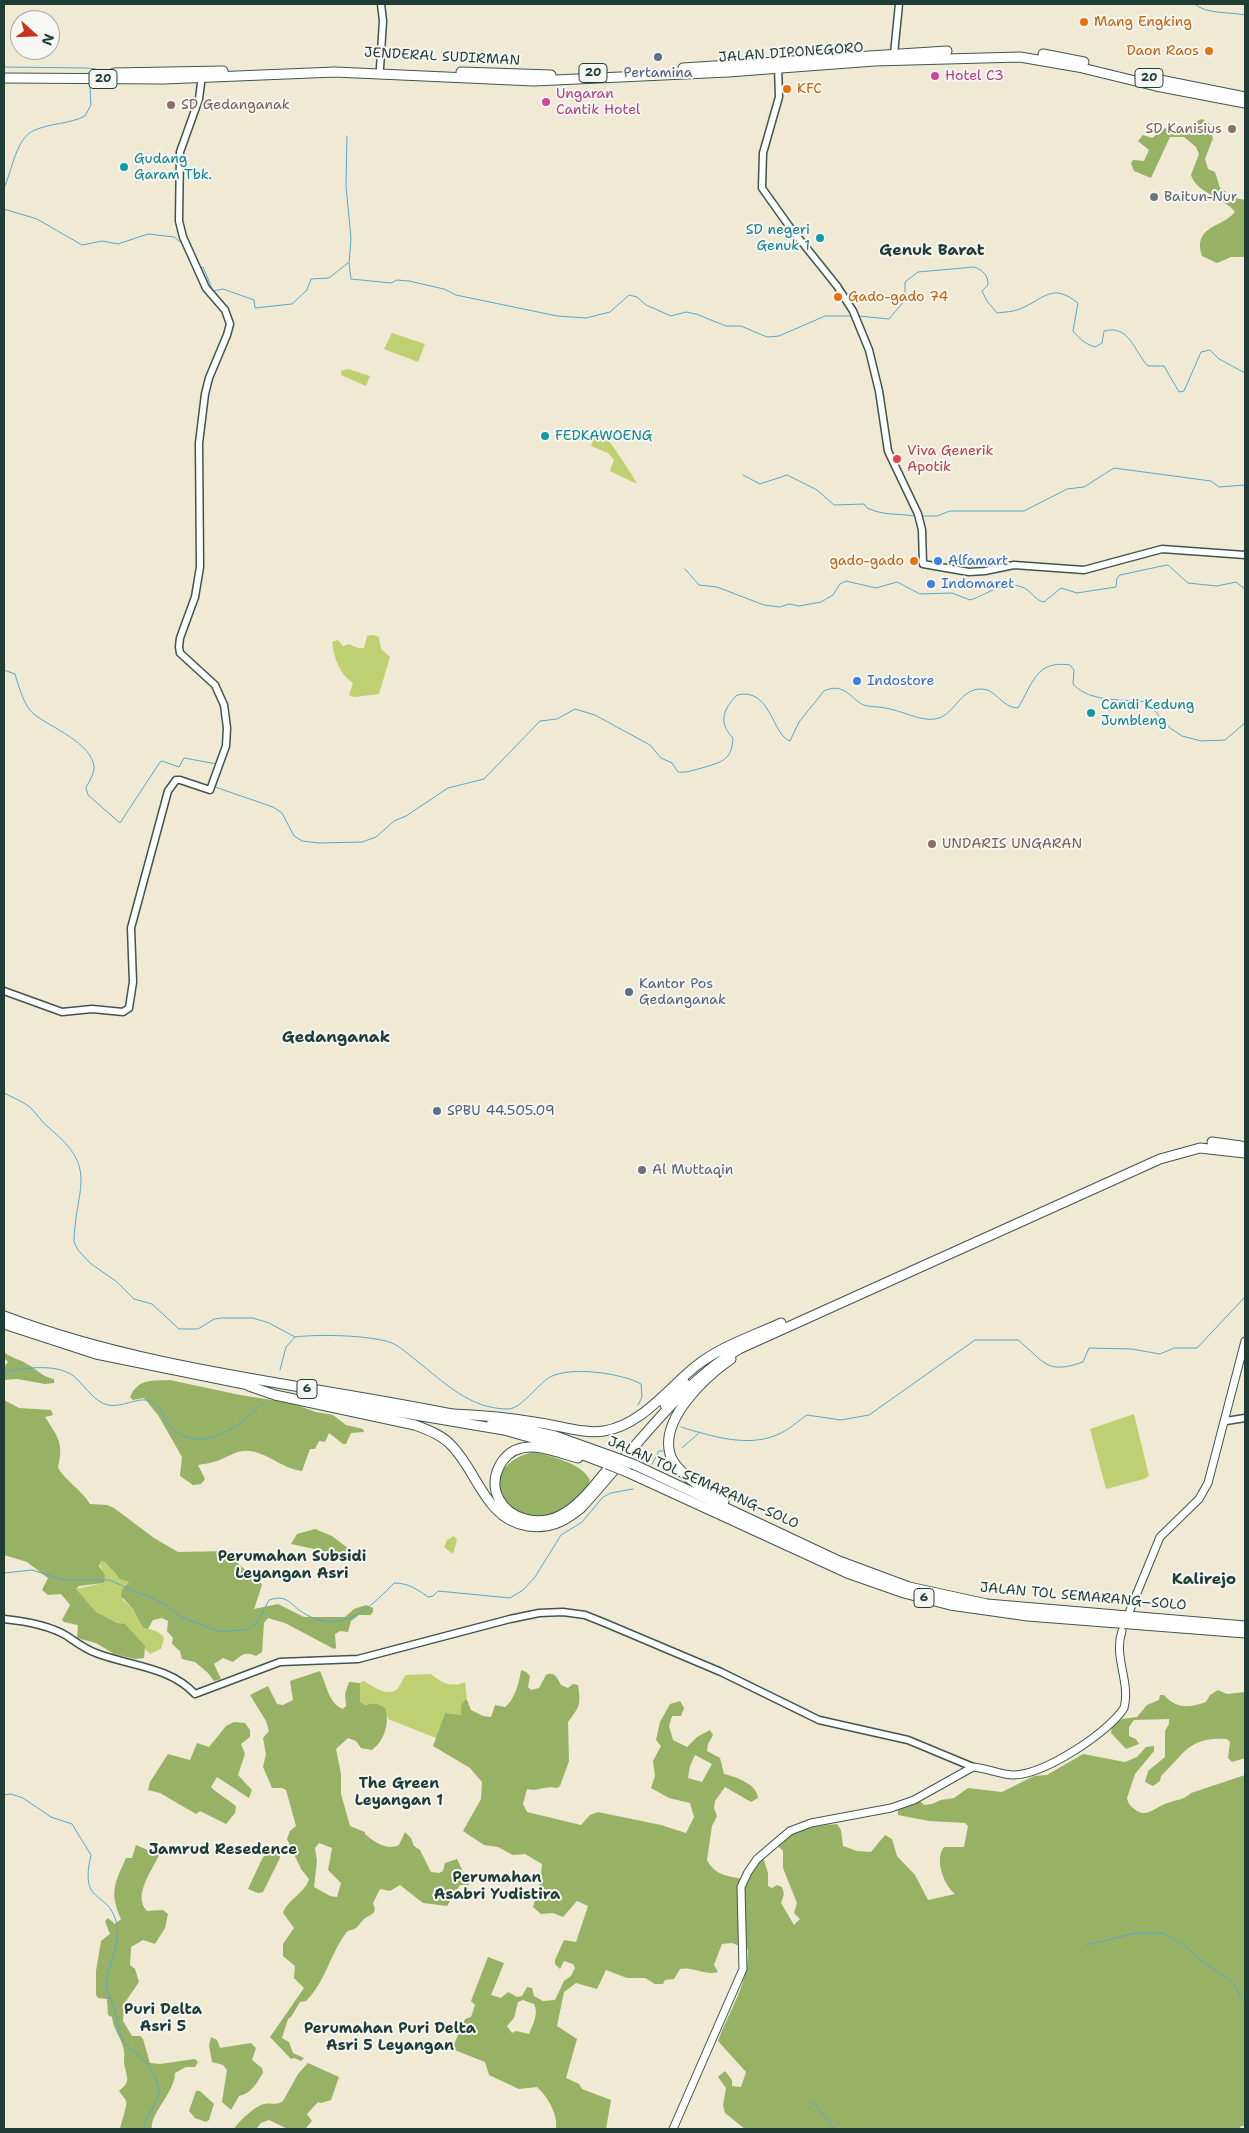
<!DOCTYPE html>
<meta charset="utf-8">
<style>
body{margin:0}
#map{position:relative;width:1249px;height:2133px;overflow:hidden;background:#f0e9d4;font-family:"Shantell Sans",sans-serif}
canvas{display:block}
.frame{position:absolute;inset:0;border:5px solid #1f3d34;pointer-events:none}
.north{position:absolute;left:10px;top:10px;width:50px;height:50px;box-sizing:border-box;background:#f6f6f2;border:1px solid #a0aca6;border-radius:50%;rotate:110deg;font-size:14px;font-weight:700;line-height:20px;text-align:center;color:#1f3d34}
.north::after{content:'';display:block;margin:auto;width:18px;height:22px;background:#c8321e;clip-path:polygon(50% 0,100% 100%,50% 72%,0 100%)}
</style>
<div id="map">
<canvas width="1249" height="2133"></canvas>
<div class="frame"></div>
<div class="north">N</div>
</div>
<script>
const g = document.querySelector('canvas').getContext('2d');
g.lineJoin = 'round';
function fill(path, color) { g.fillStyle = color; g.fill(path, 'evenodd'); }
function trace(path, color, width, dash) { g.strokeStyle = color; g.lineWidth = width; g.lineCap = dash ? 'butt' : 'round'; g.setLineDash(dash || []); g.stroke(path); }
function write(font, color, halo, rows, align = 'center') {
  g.font = font + ' "Shantell Sans",sans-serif'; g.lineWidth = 4; g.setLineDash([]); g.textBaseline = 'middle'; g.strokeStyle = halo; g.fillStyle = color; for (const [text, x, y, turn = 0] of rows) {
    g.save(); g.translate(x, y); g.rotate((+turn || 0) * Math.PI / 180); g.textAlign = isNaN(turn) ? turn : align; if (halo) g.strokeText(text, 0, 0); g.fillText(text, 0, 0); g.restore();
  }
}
const green = new Path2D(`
 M392,333L425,344L418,362L384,349Z
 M348,369L370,376L366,386L341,375V371Z
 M598,427C604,432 635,478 637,484L610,471L614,460L608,453L591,446Z
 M373,635L379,637L381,649L390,657L379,694L354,697L349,695L353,683C339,674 334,657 332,642L338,640L343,646L349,644L358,648H364L367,636Z
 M1134,1414L1149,1476L1144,1479L1106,1489L1090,1429Z
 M454,1536L457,1540L453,1554L444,1547L447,1540Z
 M101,1561L105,1562L117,1576L129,1582L122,1589L123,1600L133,1609L143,1628C151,1629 160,1631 164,1638L161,1649L150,1654L121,1624L107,1619L96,1612L75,1589L104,1583L102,1569L99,1563Z
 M431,1674C441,1683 452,1688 465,1682L467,1700H465L461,1715L445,1713L436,1738L388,1719L386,1709C380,1704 373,1702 367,1705L360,1702V1683L363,1681C372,1685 387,1698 397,1689C401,1686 402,1679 406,1675Z`);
const forest = new Path2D(`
 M1202,119L1212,125L1211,134L1213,138L1205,159L1208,169L1215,172L1220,188L1235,198L1245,200V257H1231L1217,263L1202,256C1192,226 1222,228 1235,212C1229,201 1195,192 1191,175L1199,154L1196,147L1184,137H1170L1151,178L1134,171L1131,163L1133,160L1144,161L1149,150L1138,141L1143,135L1152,138L1165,128C1180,135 1189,124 1202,119Z
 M5,1353C14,1359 19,1359 27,1364C37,1369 42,1377 54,1379V1383L45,1384L17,1379L4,1380V1367L8,1362L4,1358Z
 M170,1380L240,1395L291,1403L316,1412L333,1415L346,1425L363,1429L364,1432L351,1433L346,1444H343L329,1433L325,1442L319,1441L315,1449H310L302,1471C281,1469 264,1449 243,1451C234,1452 226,1458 217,1461C211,1463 204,1464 198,1465L205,1479L201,1484L193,1485L180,1476L182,1457L158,1415L144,1398L133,1400L130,1397C138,1378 153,1381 170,1380Z
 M4,1400L19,1408L51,1410L53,1415L45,1417C58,1437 64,1443 58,1467C63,1479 81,1489 90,1504L107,1505L114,1508L154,1538L178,1552L229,1551L239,1565L259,1579L262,1585L254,1609L278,1604L304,1617H345L354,1609L366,1605L373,1608V1612L370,1615H359L351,1621L348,1632L340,1631L335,1634L336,1648L334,1649L285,1623L268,1618L264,1623L262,1652L256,1656C245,1651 242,1655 233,1662L223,1658L214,1664L221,1679L214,1681L208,1673L195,1662L182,1659L180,1651L172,1644L173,1638L167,1631L168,1621L162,1618L153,1620L148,1629L143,1628L133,1609L121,1596L122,1589L129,1582L120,1579L105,1562L101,1561L99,1566L105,1575L104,1583L79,1586L76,1589L96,1612L117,1623L125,1624L145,1646L144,1658L135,1659L114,1654L96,1643L77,1638L78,1625L64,1622L62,1620L70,1605L61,1594L48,1595L42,1590L48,1578L27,1562L4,1555Z
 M534,1452C550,1456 582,1463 590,1480C587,1491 575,1502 565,1508C560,1511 554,1517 548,1517C496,1524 477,1464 534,1452Z
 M315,1529L332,1536L349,1549L350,1554H337L291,1544L297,1534Z
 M521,1670L526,1672L530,1676L528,1687L531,1690L539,1688L546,1675C555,1671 557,1678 561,1685L568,1688L573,1684L578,1685C581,1705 580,1706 568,1722L569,1761L560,1786L557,1788C544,1785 538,1792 527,1789L523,1804L527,1812L581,1825L590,1815L598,1812L661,1825L686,1833L694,1817L690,1803L669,1798L651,1788L655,1776L653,1761L661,1746L656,1740L660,1722L670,1704L680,1701L684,1708L681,1716H672L669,1726L673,1740L687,1747L697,1737L710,1730L713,1735L708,1744L707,1751L720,1758L724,1774C736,1777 757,1784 758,1798L751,1802L725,1787L715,1801L714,1808L717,1816L712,1826L707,1860C715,1876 730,1877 747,1879L763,1857L768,1873V1886L772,1888L777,1885L782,1887L784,1894L781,1903L794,1925L800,1919L794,1913L797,1903L783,1868V1851L776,1844C795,1829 814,1826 837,1824L841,1830L843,1846L857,1851L871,1852L885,1835L892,1839L897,1856L915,1875L928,1900L955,1894C944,1885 934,1860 944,1847H964L968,1826L965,1823L929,1821L898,1815V1810L919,1800L924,1805L932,1804L941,1800L954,1798L968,1788L1002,1792L1034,1776L1047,1775L1083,1754L1125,1762L1137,1757L1146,1747L1154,1746V1751L1135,1774L1127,1798C1128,1803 1129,1804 1133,1808C1145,1819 1153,1809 1165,1804C1174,1800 1185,1800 1191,1793L1245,1775V2126H1241L1239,2129H745L725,2113L723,2105L726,2088L718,2077L725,2071L732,2080V2086L741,2087L746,2072L718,2041C729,2011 749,1983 748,1949L732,1943L722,1944L714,1965L718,1972C704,1976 694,1966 680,1969L674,1979L665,1980L663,1984H655L645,1978H627L606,1970L597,1989L576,1983L564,1992L557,2026L577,2039L566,2078L579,2084L582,2089L611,2100L606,2129H556C558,2114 548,2097 537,2087L519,2089L489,2075L485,2062L452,2049L465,2019L471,2017L475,2005L471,2001L488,1957L504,1963L491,1995L501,1998L508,1992L517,1997L522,1996L527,1987L532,1988L534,1996L543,2001L555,2000L564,1981L571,1976L575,1968L573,1964L564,1961L560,1969L555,1964V1960L564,1940L576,1942L588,1906L577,1901L563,1917L553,1913L541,1914L533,1907L540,1883L542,1864L525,1854L513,1855L498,1847L484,1845L463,1831L481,1799L482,1782L470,1768L433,1746L445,1713L461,1715V1706L465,1700H467L471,1710L483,1716L491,1717L495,1705L505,1707C514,1701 520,1681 521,1670ZM695,1755L712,1764L702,1782L688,1778L690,1766ZM523,2000L534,2004C539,2014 533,2024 529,2034L516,2031L512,2033L507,2026L514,2018L518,2002Z
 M320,1671C327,1685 328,1703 343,1709L346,1706L345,1694L349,1682L360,1683V1702L366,1705C374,1702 380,1704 386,1709C389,1724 385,1740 372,1750L361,1748L356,1741L348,1738L336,1749L341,1774V1794L350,1826L365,1832V1834C374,1842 387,1851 399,1845L405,1832L411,1838L414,1846L420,1850L431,1872L439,1873L443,1871L445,1863L457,1859L464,1874L468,1875L469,1885H460L447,1906L423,1903L400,1885L390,1891L380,1889L373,1903C378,1914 371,1914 364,1919C361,1922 359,1925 356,1928C352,1931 349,1929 346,1933C329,1956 326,1981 306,2001L300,2002L291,2017L288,2019L282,2038L289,2042L293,2053L304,2058L301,2061L294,2058L291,2059L270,2037L304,1988L294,1978L295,1966L283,1956V1944L294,1928L283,1913C288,1899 305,1893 309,1879L301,1869L287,1839L290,1831L296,1826L286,1790L282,1788H272L263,1767L266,1754L263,1738L269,1731L266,1721L250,1695L268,1686L277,1704L283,1705L293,1700L290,1681ZM319,1843L332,1848L328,1870L341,1883L337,1897L330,1896L314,1887L317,1861L315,1848Z
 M1218,1690L1227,1694L1245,1692V1758L1232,1762L1228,1758L1230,1742L1227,1739C1189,1736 1184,1754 1161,1776L1160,1781L1153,1786L1145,1782L1148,1771L1165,1757V1731L1169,1724V1719L1134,1720L1129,1727V1736L1136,1739L1139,1744L1126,1749L1111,1733L1112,1726L1122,1719L1137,1717L1147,1705L1159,1700L1160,1695H1164C1176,1709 1189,1708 1206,1702L1210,1695Z
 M234,1722L245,1723L250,1730V1737L241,1744L245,1754L238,1775L252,1790L249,1798L217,1777L211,1787L214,1790L236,1806L235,1813L226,1824L200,1811L196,1814L160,1793L148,1790L150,1782L168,1754L190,1760L197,1743L209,1747L226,1726Z
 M272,1844L279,1850L280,1858L263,1892L258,1893L248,1889L262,1859Z
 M136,1845L159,1855C152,1871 132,1896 147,1911L163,1910L168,1914L165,1928L155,1944L143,1940L131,1947L130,1965L135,1969L139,1982L124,2004L123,2021L132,2036H140L143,2039L150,2063L160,2064L195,2059L198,2062L195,2067H186L175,2073C175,2092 149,2115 152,2129H120C121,2123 128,2104 126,2101C125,2098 121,2094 119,2091C131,2081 127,2080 125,2067C123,2061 125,2056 124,2051C123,2040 113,2030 112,2017L108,2015L107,1999L98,1998L96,1995V1971L101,1941L110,1934L105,1921L108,1918L115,1924L121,1919C109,1892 115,1883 126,1858H132Z
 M211,2037L217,2040L220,2048L251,2043L256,2048L252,2060L262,2068L263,2073C256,2084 252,2093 239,2096L231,2110L222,2102L227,2070L223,2065L212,2062L209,2045Z
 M308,2063L339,2077L331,2100L321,2103L318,2102L307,2114L312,2121L305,2129H288L269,2120L261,2123L256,2129H234C238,2122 255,2106 264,2104C271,2102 277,2106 283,2101L298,2074Z
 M196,2091H200L214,2104L209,2120L206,2122L195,2118L189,2111Z`);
const stream = new Path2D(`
 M1195,4C1204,14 1231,12 1245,15
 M4,67L85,68L96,69V75
 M347,136L346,186L351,239L349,263L351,279L391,283L397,280L409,281L444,289L456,295L557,316L586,318L610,312L629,295L637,297L646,305L671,316L686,312L696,314L726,326H741L767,337L779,336L825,316H853
 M4,188C12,171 16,137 35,130C51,123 70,124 85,116L91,105L90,88L96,82
 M4,209L37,219L82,245L102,241L118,244L148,234L174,237L183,244
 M199,269L203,267L213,291L223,289L254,300L255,308L292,304L307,290L311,279L329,278L348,263
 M859,316L889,319L905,300V282L918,272L974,267C984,271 988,275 988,285L982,291L987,301L997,313C1005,312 1012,312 1020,309C1044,299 1052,282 1078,303L1073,331C1080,339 1085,344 1095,347L1102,343L1104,331C1130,324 1134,352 1148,366H1164L1179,392L1184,391L1201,352L1210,350L1219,359L1245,373
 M743,475L760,484L787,475L817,490L834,505L864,504L867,508C885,516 895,513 915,516
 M921,516H937L950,511H1024L1067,489L1084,487L1114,468L1211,481L1219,487L1245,485
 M685,569L699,585L717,587L764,605L780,607L789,604L799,606L821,602L833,595L840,584L846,581L876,588L897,582L920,594L952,593L970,600C987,595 1003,580 1022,587C1031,590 1034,600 1044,602L1061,588L1077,593L1116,587L1117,578L1120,575L1162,566L1168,565L1188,583L1217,586L1236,582L1245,589
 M4,670L15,674C19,687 24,707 35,715C50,727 92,743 94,767C94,775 89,781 86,788L88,795L120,823L160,762L162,761L179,767L184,758L217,764
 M215,787L273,807L282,813L294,836L302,841L319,843L362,842L376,837L394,821L406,816L448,788L484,779L540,721L557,719L575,709L595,715L650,745L661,758L672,763L678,772C688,773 693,770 702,768C721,762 732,761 733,738C718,723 723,709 737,695C771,687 772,735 790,741L799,722L824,691C847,680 853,705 868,706C875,707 883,707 890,709C905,712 924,723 939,718C956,712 961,688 982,689C996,689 1002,708 1018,708C1033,683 1036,660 1070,665L1074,670L1073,684C1090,703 1124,699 1147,702L1170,728L1182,736L1201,741L1225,740L1245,723
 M4,1093C13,1098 23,1101 31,1108C37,1114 42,1123 49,1128C100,1169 75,1188 74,1242L78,1250L90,1263L117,1282L134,1299L152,1304L179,1329H198L214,1319L222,1318H253L269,1323L295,1337
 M280,1370L286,1347L295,1337C318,1334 371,1335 392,1343C401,1347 409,1355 417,1361C445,1383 470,1409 508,1409C521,1409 538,1384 550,1377C571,1366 621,1373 641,1384L642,1397L638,1405
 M4,1372C25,1368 60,1362 77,1379C86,1388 95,1402 108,1405C123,1408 141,1395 152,1402C166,1409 161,1420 171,1428C204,1456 241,1425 265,1401
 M681,1427C711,1436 750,1449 781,1433C790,1429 798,1421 807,1415L841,1420L869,1415L975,1340H1018C1045,1362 1046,1375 1083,1362L1089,1348L1132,1349L1160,1354L1174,1348H1197L1245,1297
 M682,1448L700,1432
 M652,1464L659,1451H663
 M4,1573L32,1570L64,1580H109L163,1603L180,1616L196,1623L221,1632L249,1629L256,1624L269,1600C285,1595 288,1601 299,1610C338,1638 367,1611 394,1583C408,1583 417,1589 428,1597L433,1596L438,1591L510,1598L523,1590L535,1577L561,1535L582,1522L603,1497L611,1493L633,1489
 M4,1795L11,1794L23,1798L51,1817L72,1824L91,1855C79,1906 107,1889 116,1921C123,1944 103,1974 107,1989C109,1997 113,2003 115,2011C118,2022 117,2029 123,2040C129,2050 140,2055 148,2064C154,2072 157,2083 160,2092C155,2106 147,2115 143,2129
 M1086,1945L1136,1933H1163L1184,1945L1199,1959L1232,1982L1245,2003
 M812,2101L835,2129`);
const tertiary = new Path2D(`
 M894,54L899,4
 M778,66L779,97L763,153L762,188L789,226L837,286L853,311L869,350L879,391L888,451L918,514L922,530L923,564L969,572L985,571L1014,565L1084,570L1162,549L1245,555
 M380,68L383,21L381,4
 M4,991L62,1012L92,1009L123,1012L129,1008L133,982L131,928L168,791L176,780H180L210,790L226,746L227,728L224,705L215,685L180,653L179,647L180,638L195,597L200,567L199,443L205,394L209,378L227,335L230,324L225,310L206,288L183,237L179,221L180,152L199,99L202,75
 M1226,1421L1245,1418
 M4,1619C24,1621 49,1625 67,1636C76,1642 85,1649 96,1653C129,1666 169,1666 195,1694L280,1662L358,1659L510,1619L539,1613L563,1612L585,1615L605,1623L721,1672L819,1720L908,1740L973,1767`);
const secondary = new Path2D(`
 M1130,1610L1160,1537L1199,1499L1208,1483L1245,1341
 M673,2129L743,1969L741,1887L748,1872L757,1859L790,1831L811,1823L891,1808L914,1800L973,1767C987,1768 1000,1775 1014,1775C1045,1774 1108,1733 1124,1708C1131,1682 1113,1657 1122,1631`);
const trunk = new Path2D(`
 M1043,54L1084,62
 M683,68L947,51
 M461,72L551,75
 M114,73L223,71
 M1145,77L1245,97
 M4,78L164,79L335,72L534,81L728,72L874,61L1020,57L1078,67L1156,86L1245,103`);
const motorway = new Path2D(`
 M1212,1142L1241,1146
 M4,1316C149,1371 305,1384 457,1415
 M4,1324L96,1354L254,1386
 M249,1386L275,1395L415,1425C428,1430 442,1435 452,1446C478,1473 486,1520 528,1526C550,1529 564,1522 581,1508C629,1456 678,1385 739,1349L1160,1159L1200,1148L1245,1153
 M316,1398L504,1430L557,1445L607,1464
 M665,1405L685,1383
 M453,1414C482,1415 512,1418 540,1423C561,1426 583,1434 604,1431C642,1425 668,1388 696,1366C721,1346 753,1336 781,1323
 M492,1422L555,1436L611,1456
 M578,1458C562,1454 539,1444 522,1448C501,1452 488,1480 499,1499C510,1520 539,1526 559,1516C581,1506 597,1481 613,1463
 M635,1465L839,1561L909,1587L987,1604L1245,1626
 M627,1472L847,1573L904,1593L950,1605L1028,1616L1245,1633
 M724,1501C708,1492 675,1473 670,1454C660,1419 705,1377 731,1359`);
const motorwayBridge = new Path2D(`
 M611,1456L635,1465
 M607,1464L627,1472`);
const markers = [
 [1084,22,5,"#e8710a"],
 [1209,51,5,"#e8710a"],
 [658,57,5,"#5c6f8a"],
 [935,76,5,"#d1479c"],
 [787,89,5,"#e8710a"],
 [546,102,5,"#d1479c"],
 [171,105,5,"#8d6e63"],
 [1232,129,5,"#8d6e63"],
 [124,167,5,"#0f9aa8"],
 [1154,197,5,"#6b7280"],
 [820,238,5,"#0f9aa8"],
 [838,297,5,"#e8710a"],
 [545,436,5,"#0f9aa8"],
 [897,459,5,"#e0444e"],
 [914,561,5,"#e8710a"],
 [938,561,5,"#3f7fe0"],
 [931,584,5,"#3f7fe0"],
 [857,681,5,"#3f7fe0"],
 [1091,713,5,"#0f9aa8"],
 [932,844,5,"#8d6e63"],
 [629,992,5,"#5c6f8a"],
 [437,1111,5,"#5c6f8a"],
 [642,1170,5,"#6b7280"]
];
const shields = [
 [593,73,28],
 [1149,78,28],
 [103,79,28],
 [307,1389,20],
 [924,1598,20]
];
const shieldNames = [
 ["20",593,73],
 ["20",1149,78],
 ["20",103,79],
 ["6",307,1389],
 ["6",924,1598]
];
const foodNames = [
 ["Mang Engking",1094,22],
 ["Daon Raos",1199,51,"right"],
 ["KFC",797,89],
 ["Gado-gado 74",848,297],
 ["gado-gado",904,561,"right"]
];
const streetNames = [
 ["JALAN DIPONEGORO",791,53,-4],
 ["JENDERAL SUDIRMAN",442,57,3],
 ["JALAN TOL SEMARANG–SOLO",703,1483,24],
 ["JALAN TOL SEMARANG–SOLO",1083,1597,5]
];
const serviceNames = [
 ["Pertamina",658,73,"center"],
 ["Kantor Pos",639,984],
 ["Gedanganak",639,1000],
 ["SPBU 44.505.09",447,1111]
];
const hotelNames = [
 ["Hotel C3",945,76],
 ["Ungaran",556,94],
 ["Cantik Hotel",556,110]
];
const educationNames = [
 ["SD Gedanganak",181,105],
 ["SD Kanisius",1222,129,"right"],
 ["UNDARIS UNGARAN",942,844]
];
const cultureNames = [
 ["Gudang",134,159],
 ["Garam Tbk.",134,175],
 ["SD negeri",810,230,"right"],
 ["Genuk 1",810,246,"right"],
 ["FEDKAWOENG",555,436],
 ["Candi Kedung",1101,705],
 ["Jumbleng",1101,721]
];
const worshipNames = [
 ["Baitun-Nur",1164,197],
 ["Al Muttaqin",652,1170]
];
const healthNames = [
 ["Viva Generik",907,451],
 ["Apotik",907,467]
];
const shopNames = [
 ["Alfamart",948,561],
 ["Indomaret",941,584],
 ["Indostore",867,681]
];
const neighbourhoodNames = [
 ["Perumahan Subsidi",292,1557],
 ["Leyangan Asri",292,1574],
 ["The Green",399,1784],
 ["Leyangan 1",399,1801],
 ["Jamrud Resedence",223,1850],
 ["Perumahan",497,1878],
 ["Asabri Yudistira",497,1895],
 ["Puri Delta",163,2010],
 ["Asri 5",163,2027],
 ["Perumahan Puri Delta",390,2029],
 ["Asri 5 Leyangan",390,2046]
];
const quarterNames = [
 ["Genuk Barat",932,251],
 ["Gedanganak",336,1038],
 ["Kalirejo",1204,1580]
];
fill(green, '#bfd072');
fill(forest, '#97b264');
trace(stream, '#55a8d0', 1);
trace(tertiary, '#3e574c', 9);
trace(secondary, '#3e574c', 9);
trace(trunk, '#3e574c', 11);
trace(motorway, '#3e574c', 11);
trace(tertiary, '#fff', 6);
trace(secondary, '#fff', 7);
trace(trunk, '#fff', 9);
trace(motorway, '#fff', 9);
trace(motorwayBridge, '#3e574c', 11, []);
trace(motorwayBridge, '#fff', 9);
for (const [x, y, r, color] of markers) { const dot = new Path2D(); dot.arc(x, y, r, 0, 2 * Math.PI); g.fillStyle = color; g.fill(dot); trace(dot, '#f6f6f2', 2); }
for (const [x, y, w] of shields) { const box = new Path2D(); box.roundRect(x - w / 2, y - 9.5, w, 19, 4); g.fillStyle = '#f6f6f2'; g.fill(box); trace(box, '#1f3d34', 1); }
write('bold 12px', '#1f3d34', null, shieldNames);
write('14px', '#c56008', '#f6f6f2', foodNames, 'left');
write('14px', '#1f3d34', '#f6f6f2', streetNames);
write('14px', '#4e5e75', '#f6f6f2', serviceNames, 'left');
write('14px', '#b23c85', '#f6f6f2', hotelNames, 'left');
write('14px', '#785e54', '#f6f6f2', educationNames, 'left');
write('14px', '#0d838f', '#f6f6f2', cultureNames, 'left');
write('14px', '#5b616d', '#f6f6f2', worshipNames, 'left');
write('14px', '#be3a42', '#f6f6f2', healthNames, 'left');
write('14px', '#366cbe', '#f6f6f2', shopNames, 'left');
write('bold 15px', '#1f3d34', '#f6f6f2', neighbourhoodNames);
write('bold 16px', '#1f3d34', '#f6f6f2', quarterNames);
</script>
